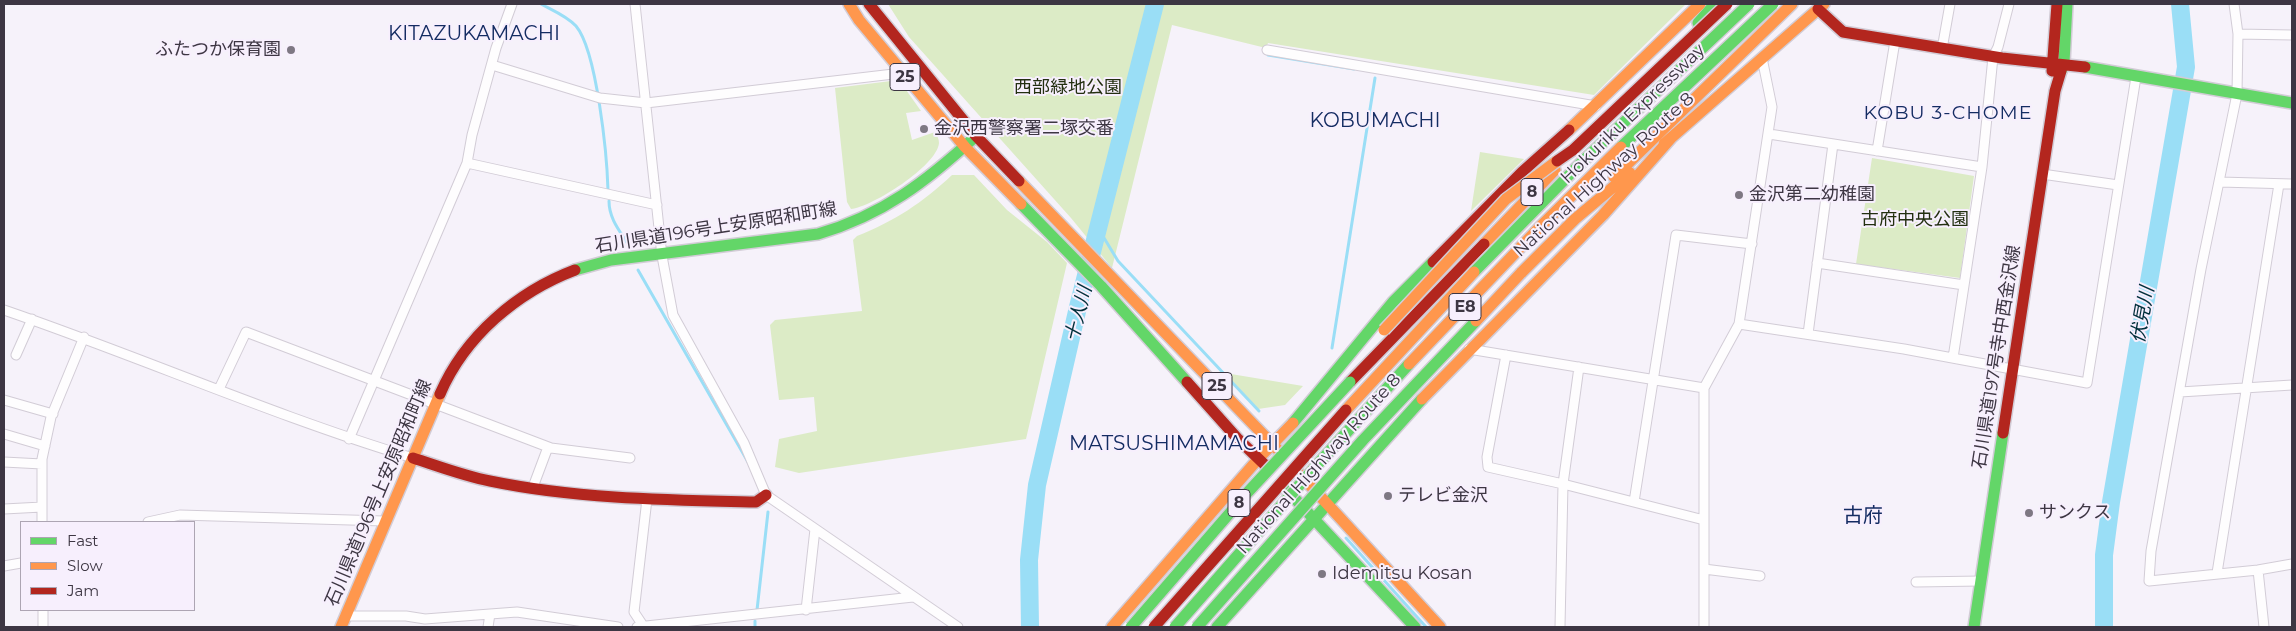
<!DOCTYPE html>
<meta charset="utf-8">
<style>
body{margin:0}
#map{position:relative;width:2296px;height:631px;overflow:hidden;background:#f6f2fa;font-family:Montserrat,sans-serif}
canvas{display:block}
.frame{position:absolute;inset:0;border:5px solid #3d3643;pointer-events:none}
.legend{position:absolute;left:20px;top:521px;width:175px;height:90px;box-sizing:border-box;background:#f7effd;border:1px solid #ada5b3;margin:0;padding:6px 9px;list-style:none;font-size:15px;color:#3d3643}
.legend li{display:flex;align-items:center;gap:10px;height:25px}
.legend b{width:25px;border:1px solid #ada5b3}
</style>
<div id="map">
<canvas width="2296" height="631"></canvas>
<div class="frame"></div>
<ul class="legend">
<li><b style="height:6px;background:#63d668"></b>Fast</li>
<li><b style="height:6px;background:#ff974d"></b>Slow</li>
<li><b style="height:6px;background:#b3261e"></b>Jam</li>
</ul>
</div>
<script>
const g = document.querySelector('canvas').getContext('2d');
g.lineJoin = 'round';
function fill(path, color) { g.fillStyle = color; g.fill(path, 'evenodd'); }
function trace(path, color, width, dash) { g.strokeStyle = color; g.lineWidth = width; g.lineCap = dash ? 'butt' : 'round'; g.setLineDash(dash || []); g.stroke(path); }
function write(font, color, halo, rows, align = 'center') {
  g.font = font + ' Montserrat,"Noto Sans JP",sans-serif'; g.lineWidth = 4; g.setLineDash([]); g.textBaseline = 'middle'; g.strokeStyle = halo; g.fillStyle = color; for (const [text, x, y, turn = 0] of rows) {
    g.save(); g.translate(x, y); g.rotate((+turn || 0) * Math.PI / 180); g.textAlign = isNaN(turn) ? turn : align; if (halo) g.strokeText(text, 0, 0); g.fillText(text, 0, 0); g.restore();
  }
}
const green = new Path2D(`
 M888,4H1686L1594,95L1268,43L1266,48L1172,25L1112,268L1071,218L909,37Z
 M899,80L921,111L906,113L912,140L935,132C937,135 939,139 939,143C937,166 872,207 851,209L847,202L835,88Z
 M1480,152L1524,159L1471,211Z
 M1872,158L1974,176L1960,278L1856,264Z
 M952,175H974L1007,210L1047,242L1067,263L1026,439L799,473L775,467L779,439L817,431L814,397L779,400L770,325L775,320L862,311L853,240L857,236C895,221 922,203 952,175Z
 M1225,373L1303,386L1285,405L1258,409Z`);
const stream = new Path2D(`
 M541,4C552,10 567,16 576,26C597,51 607,156 608,190
 M1268,55L1354,69
 M609,201C609,218 619,230 628,244
 M1098,228L1118,261L1259,411
 M638,270L748,462
 M1332,348L1375,78
 M1346,538L1426,627
 M757,610L768,512
 M755,627V621`);
const river = new Path2D(`
 M1030,627L1029,560L1037,485L1078,307L1155,4
 M2104,627V555L2111,502L2186,67L2180,4`);
const street = new Path2D(`
 M635,4L662,256L673,315L744,443L766,495L958,627
 M2234,4L2238,34L2237,94L2201,269L2151,551L2149,581L2258,570L2292,564
 M2238,34L2292,35
 M1942,49L1950,4
 M1267,50L1596,106
 M492,65L600,98L646,103L902,73
 M1769,134L1982,167
 M1877,151L1895,41
 M467,163L657,205
 M2042,174L2118,185
 M2220,182L2292,184
 M1817,263L1964,285
 M4,310C141,357 274,416 413,458
 M1739,324L1772,107L1762,58
 M1808,334L1833,144
 M1469,349L1704,388
 M16,355L32,319
 M1506,355L1487,457L1488,467L1563,484L1704,520
 M1953,358L1982,167L1993,57L1998,47L2009,4
 M219,389L246,332L551,448L630,458
 M2180,392L2292,385
 M4,400L53,414
 M4,434L45,446
 M349,439L467,163L472,135L496,48L512,4
 M4,462L42,464
 M533,487L548,447
 M1634,502L1676,235L1752,244
 M4,509L42,507
 M42,522V459L51,417L84,337
 M148,522L180,515L384,521
 M4,566L21,563
 M1704,569L1760,576
 M2258,570L2264,627
 M2217,573L2279,184
 M1916,582L1981,581
 M43,610V627
 M806,610L815,529
 M490,614L517,612L618,627
 M345,616H406L425,619L490,614L488,627
 M637,627L913,597
 M644,627L634,612L647,499
 M1560,627L1563,484L1579,367
 M1704,627V388L1739,324L1904,349L2087,383L2136,77`);
const fast = new Path2D(`
 M1698,23L1715,4
 M2085,67L2292,103
 M2061,71L2064,63L2067,4
 M1021,204L1101,286L1187,382
 M575,270L611,260L818,234C883,215 927,181 976,136
 M1293,423L1393,302L1433,262
 M1284,487L1415,627
 M1217,627L1422,399
 M1974,627L2003,433`);
const slow = new Path2D(`
 M849,4L859,20L965,147L1021,204
 M1569,130L1700,4
 M1664,144L1824,4
 M1614,177L1792,4
 M1019,181L1279,451
 M1484,244L1555,170
 M1521,273L1575,219L1630,173
 M1422,399L1603,215L1671,138
 M1297,471L1440,627
 M341,627L440,394
 M1112,627L1259,458L1293,423`);
const jam = new Path2D(`
 M869,4L976,136L1019,181
 M1818,9L1843,32L2002,58L2085,67
 M2052,71L2057,4
 M1433,262L1522,172L1569,130
 M1187,382L1237,438L1265,465
 M1350,382L1484,244
 M440,394C465,336 517,292 575,270
 M2003,433L2055,91L2061,71
 M413,458C438,466 464,476 490,481C577,499 667,500 756,502L766,495`);
const fastBridge = new Path2D(`
 M1621,147L1773,4
 M1474,272L1582,162L1749,4
 M1131,627L1248,492L1350,382
 M1175,627L1317,465L1409,364
 M1197,627L1363,440L1476,321`);
const slowBridge = new Path2D(`
 M1476,321L1521,273
 M1384,330L1506,199L1557,161
 M1409,364L1539,228L1621,147
 M1346,410L1474,272`);
const jamBridge = new Path2D(`
 M1557,161L1573,150L1727,4
 M1154,627L1346,410`);
const markers = [
 [291,50,5,"#7e7883"],
 [924,129,5,"#7e7883"],
 [1739,195,5,"#7e7883"],
 [1388,496,5,"#7e7883"],
 [2029,513,5,"#7e7883"],
 [1322,574,5,"#7e7883"]
];
const shields = [
 [905,77,30],
 [1532,192,22],
 [1465,307,32],
 [1217,386,30],
 [1239,503,22]
];
const shieldNames = [
 ["25",905,77],
 ["8",1532,192],
 ["E8",1465,307],
 ["25",1217,386],
 ["8",1239,503]
];
const poiNames = [
 ["ふたつか保育園",281,50,"right"],
 ["金沢西警察署二塚交番",934,129],
 ["金沢第二幼稚園",1749,195],
 ["テレビ金沢",1398,496],
 ["サンクス",2039,513],
 ["Idemitsu Kosan",1332,574]
];
const parkNames = [
 ["西部緑地公園",1068,88],
 ["古府中央公園",1915,220]
];
const streetNames = [
 ["Hokuriku Expressway",1633,114,-44],
 ["National Highway Route 8",1604,175,-42],
 ["石川県道196号上安原昭和町線",716,228,-9],
 ["石川県道197号寺中西金沢線",1997,357,-81],
 ["National Highway Route 8",1319,464,-48],
 ["石川県道196号上安原昭和町線",379,493,-67]
];
const neighbourhoodNames = [
 ["KOBU 3-CHOME",1948,113]
];
const waterNames = [
 ["十人川",1079,314,-76],
 ["伏見川",2143,315,-80]
];
const quarterNames = [
 ["KITAZUKAMACHI",474,34],
 ["KOBUMACHI",1375,121],
 ["MATSUSHIMAMACHI",1174,444],
 ["古府",1863,516]
];
fill(green, '#dcebc6');
trace(stream, '#9adef6', 3);
trace(river, '#9adef6', 18);
trace(street, '#d2ccd6', 11);
trace(fast, '#d2ccd6', 14);
trace(slow, '#d2ccd6', 14);
trace(jam, '#d2ccd6', 14);
trace(street, '#fefdfe', 9);
trace(fast, '#63d668', 11);
trace(slow, '#ff974d', 11);
trace(jam, '#b3261e', 11);
trace(fastBridge, '#d2ccd6', 14, []);
trace(slowBridge, '#d2ccd6', 14, []);
trace(jamBridge, '#d2ccd6', 14, []);
trace(fastBridge, '#63d668', 11);
trace(slowBridge, '#ff974d', 11);
trace(jamBridge, '#b3261e', 11);
for (const [x, y, r, color] of markers) { const dot = new Path2D(); dot.arc(x, y, r, 0, 2 * Math.PI); g.fillStyle = color; g.fill(dot); trace(dot, '#f7effd', 2); }
for (const [x, y, w] of shields) { const box = new Path2D(); box.roundRect(x - w / 2, y - 13.5, w, 27, 4); g.fillStyle = '#f7effd'; g.fill(box); trace(box, '#3d3643', 1); }
write('bold 16px', '#3d3643', null, shieldNames);
write('18px', '#3d3643', '#f7effd', poiNames, 'left');
write('18px', '#232f10', '#f7effd', parkNames);
write('18px', '#3d3643', '#f7effd', streetNames);
g.letterSpacing = '1px';
write('19px', '#142c62', '#f7effd', neighbourhoodNames);
g.letterSpacing = '0px';
write('italic 19px', '#002f3b', '#f7effd', waterNames);
write('20px', '#142c62', '#f7effd', quarterNames);
</script>
